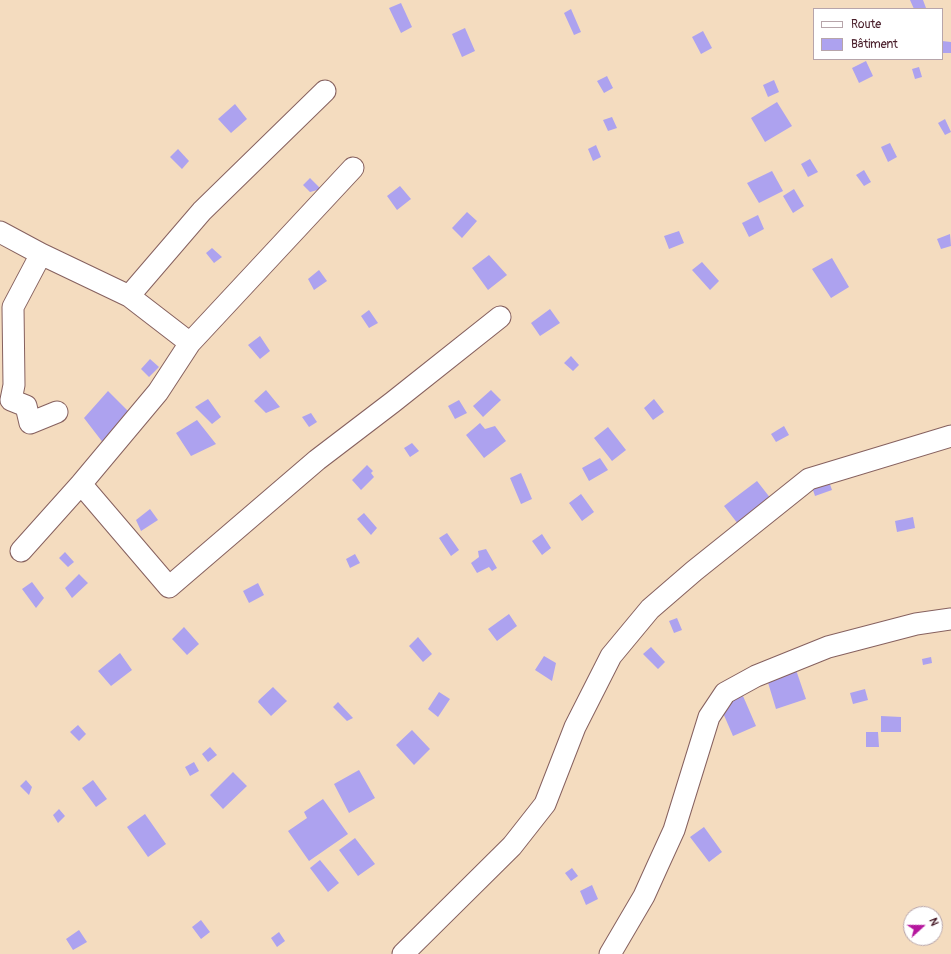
<!DOCTYPE html>
<meta charset="utf-8">
<style>
body{margin:0}
#map{position:relative;width:951px;height:954px;overflow:hidden;background:#f4dcbf;font-family:Pangolin,sans-serif}
canvas{display:block}
.legend{position:absolute;left:813px;top:8px;width:130px;height:52px;box-sizing:border-box;background:#fff;border:1px solid #b7a5aa;margin:0;padding:5px 7px;list-style:none;font-size:12px;color:#4a1f2b}
.legend li{display:flex;align-items:center;gap:8px;height:20px}
.legend b{width:20px;border:1px solid #b7a5aa}
.north{position:absolute;left:903px;top:906px;width:40px;height:40px;box-sizing:border-box;background:#fff;border:1px solid #b7a5aa;border-radius:50%;rotate:69deg;font-size:11px;font-weight:700;line-height:16px;text-align:center;color:#4a1f2b}
.north::after{content:'';display:block;margin:auto;width:14px;height:18px;background:#b5179e;clip-path:polygon(50% 0,100% 100%,50% 72%,0 100%)}
</style>
<div id="map">
<canvas width="951" height="954"></canvas>
<ul class="legend">
<li><b style="height:5px;background:#fff"></b>Route</li>
<li><b style="height:11px;background:#ada2ef"></b>Bâtiment</li>
</ul>
<div class="north">N</div>
</div>
<script>
const g = document.querySelector('canvas').getContext('2d');
g.lineJoin = 'round';
function fill(path, color) { g.fillStyle = color; g.fill(path, 'evenodd'); }
function trace(path, color, width, dash) { g.strokeStyle = color; g.lineWidth = width; g.lineCap = dash ? 'butt' : 'round'; g.setLineDash(dash || []); g.stroke(path); }
const building = new Path2D(`
 M910,0H923L926,8L914,9Z
 M401,3L412,27L401,33L389,8Z
 M571,9L581,32L574,35L564,13Z
 M465,28L475,51L462,57L452,34Z
 M703,31L712,48L701,54L692,37Z
 M942,41L951,42V53H943Z
 M866,61L873,76L859,83L852,68Z
 M919,67L922,77L915,79L912,69Z
 M607,76L613,88L604,93L597,81Z
 M774,80L779,92L768,97L763,85Z
 M777,102L792,126L765,142L751,118Z
 M235,104L247,119L231,133L218,119Z
 M612,117L617,128L608,131L603,120Z
 M945,119L951,132L945,135L938,123Z
 M890,143L897,157L888,162L881,147Z
 M596,145L601,157L593,161L588,149Z
 M178,149L189,161L182,169L170,157Z
 M810,159L818,172L808,177L801,164Z
 M864,170L871,182L864,186L856,175Z
 M772,171L783,191L759,203L747,183Z
 M310,178L321,189L310,192L303,185Z
 M400,186L411,199L397,210L387,196Z
 M794,189L804,206L793,213L783,196Z
 M467,212L477,221L462,238L452,228Z
 M758,215L764,229L749,237L742,223Z
 M679,231L684,243L669,249L664,236Z
 M950,234L951,246L941,249L937,239Z
 M212,248L222,257L214,263L206,253Z
 M489,255L507,275L488,290L472,268Z
 M832,258L849,287L831,298L812,269Z
 M702,262L719,281L710,290L692,270Z
 M319,270L327,281L314,290L308,279Z
 M550,309L560,323L540,336L531,323Z
 M369,310L378,323L369,328L361,316Z
 M260,336L270,351L260,359L248,345Z
 M571,356L579,365L573,371L564,363Z
 M150,359L159,367L149,377L141,369Z
 M266,390L280,407L266,413L254,401Z
 M491,390L501,400L483,417L473,406Z
 M108,391L134,417L104,444L84,418Z
 M208,399L221,417L212,424L195,407Z
 M654,399L664,412L653,420L644,408Z
 M459,400L467,413L455,419L448,406Z
 M311,413L317,422L309,427L302,417Z
 M197,420L216,444L191,456L176,433Z
 M480,423L485,429L495,426L506,441L484,458L466,435Z
 M784,426L789,435L776,442L771,434Z
 M608,427L626,450L612,461L594,438Z
 M412,443L419,451L410,457L404,448Z
 M600,458L608,470L589,481L582,468Z
 M367,465L373,471L371,473L374,477L361,490L352,480Z
 M521,473L532,499L521,504L510,478Z
 M827,476L832,490L815,496L810,481Z
 M757,481L775,504L742,529L724,506Z
 M581,494L594,512L582,521L569,503Z
 M150,509L158,520L141,531L136,520Z
 M364,513L377,528L371,535L357,519Z
 M913,517L915,528L897,532L895,521Z
 M447,533L459,550L451,556L439,538Z
 M542,534L551,548L542,555L532,541Z
 M486,549L497,568L492,571L489,567L477,573L471,563L479,557L478,551Z
 M65,552L74,562L68,567L59,558Z
 M355,554L360,563L350,568L346,559Z
 M79,574L88,583L72,598L65,588Z
 M32,582L44,598L36,608L22,589Z
 M258,583L264,595L249,603L243,591Z
 M509,614L517,626L497,641L488,629Z
 M677,618L682,630L674,633L669,621Z
 M184,627L199,644L187,655L172,639Z
 M418,637L432,654L423,662L409,646Z
 M651,647L665,662L658,669L643,654Z
 M120,653L132,670L111,686L98,671Z
 M544,656L556,663L552,681L535,670Z
 M931,657L932,663L923,665L922,659Z
 M795,667L806,699L776,709L766,676Z
 M273,687L287,701L271,716L258,702L259,700Z
 M865,689L868,700L853,704L850,693Z
 M439,692L450,699L438,717L428,709Z
 M743,696L756,726L733,736L720,706Z
 M338,702L353,718L347,721L333,707Z
 M881,716L901,717V732H881Z
 M78,725L86,734L79,741L70,732Z
 M412,730L430,749L414,765L396,745Z
 M866,732H878L879,747H866Z
 M210,747L217,755L208,762L202,754Z
 M194,762L199,771L190,776L185,767Z
 M359,770L375,798L349,813L334,784Z
 M233,772L247,786L223,809L210,795Z
 M26,780L32,787L29,795L20,786Z
 M93,780L107,799L96,807L82,788Z
 M323,799L348,834L309,861L288,831L307,818L304,812Z
 M59,809L65,816L58,823L53,815Z
 M145,814L166,844L148,857L127,827Z
 M704,827L722,852L709,862L690,837Z
 M355,838L375,864L358,876L339,850Z
 M320,860L339,883L328,892L310,868Z
 M572,868L578,876L571,881L565,873Z
 M592,885L598,899L586,905L580,891Z
 M201,920L210,932L201,939L192,927Z
 M79,930L87,942L73,950L66,939Z
 M279,932L285,941L277,947L271,938Z`);
const street = new Path2D(`
 M0,232L41,254
 M129,296L202,211L325,91
 M57,412L30,423L26,406L11,400L14,385L13,307L41,254L129,296L190,343
 M81,484L169,587L317,460L393,402L500,317
 M21,551L81,484L158,392L190,343L353,168
 M403,954L512,846L545,804L575,727L611,656L650,609L694,571L809,479L951,436
 M610,954L644,896L658,865L674,830L709,717L725,693L756,676L828,647L916,624L951,619`);
fill(building, '#ada2ef');
trace(street, '#86615f', 23);
trace(street, '#fff', 21);
</script>
